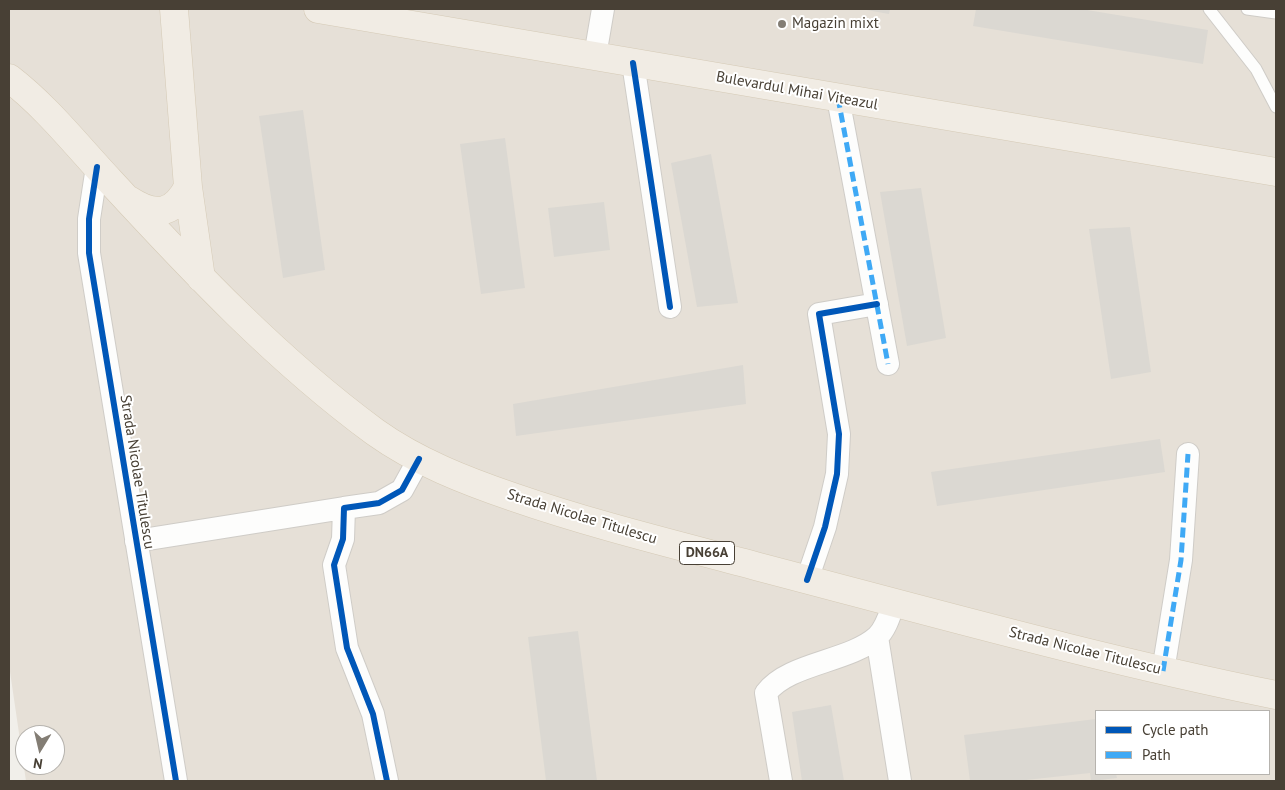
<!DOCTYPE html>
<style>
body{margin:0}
#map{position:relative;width:1285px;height:790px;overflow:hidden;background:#f1efea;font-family:"PT Sans",sans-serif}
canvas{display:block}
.frame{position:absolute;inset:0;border:10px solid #484035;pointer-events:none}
.legend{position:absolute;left:1095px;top:710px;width:175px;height:65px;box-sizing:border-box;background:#fff;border:1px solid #b6b3ae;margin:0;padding:6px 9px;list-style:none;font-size:15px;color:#484035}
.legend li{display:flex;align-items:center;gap:10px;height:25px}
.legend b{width:25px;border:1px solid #b6b3ae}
.north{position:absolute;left:15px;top:725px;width:50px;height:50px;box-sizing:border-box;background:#fff;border:1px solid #b6b3ae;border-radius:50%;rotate:189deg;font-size:14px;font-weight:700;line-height:20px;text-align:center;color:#484035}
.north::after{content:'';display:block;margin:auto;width:18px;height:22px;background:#837d74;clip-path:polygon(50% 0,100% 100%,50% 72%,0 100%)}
</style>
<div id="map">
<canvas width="1285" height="790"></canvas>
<div class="frame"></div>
<ul class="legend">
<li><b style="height:6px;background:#0057b8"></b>Cycle path</li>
<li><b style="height:6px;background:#3fa9f5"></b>Path</li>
</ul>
<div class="north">N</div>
</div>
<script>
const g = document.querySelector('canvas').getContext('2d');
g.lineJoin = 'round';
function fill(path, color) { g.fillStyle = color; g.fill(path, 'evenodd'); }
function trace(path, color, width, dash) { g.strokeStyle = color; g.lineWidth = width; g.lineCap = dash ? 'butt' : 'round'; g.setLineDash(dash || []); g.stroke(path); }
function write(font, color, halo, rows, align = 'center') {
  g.font = font + ' "PT Sans",sans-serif'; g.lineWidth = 4; g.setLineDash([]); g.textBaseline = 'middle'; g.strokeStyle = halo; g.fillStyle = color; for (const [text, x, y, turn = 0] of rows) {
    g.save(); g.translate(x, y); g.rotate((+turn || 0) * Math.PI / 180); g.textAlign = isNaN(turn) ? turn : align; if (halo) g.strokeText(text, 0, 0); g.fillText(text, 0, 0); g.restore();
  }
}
const residential = new Path2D(`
 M9,9H1276V781H26L9,665ZM1096,711H1269V774H1096ZM25,735H55V765H25Z`);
const building = new Path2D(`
 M861,9H890L889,14Z
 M976,9H1081L1208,30L1203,64L973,26Z
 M303,110L325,270L283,278L259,116Z
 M505,138L525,288L481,294L460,144Z
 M711,154L738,303L697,307L671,163Z
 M921,188L946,338L907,346L880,192Z
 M604,202L610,250L554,257L548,208Z
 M1130,227L1151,372L1111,379L1089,229Z
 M743,365L746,404L516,436L513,404Z
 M1160,439L1165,472L937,506L931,472Z
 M578,631L597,781H546L528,637Z
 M831,705L844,781H802L792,712Z
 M1096,719V774H1116L1117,778L1091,781L1090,773L1017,781H970L964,735Z`);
const lane = new Path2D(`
 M1209,9L1256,69L1276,107
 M1247,9L1276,13`);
const street = new Path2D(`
 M595,56L603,9
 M633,63L670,307
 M838,98L888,364
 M97,167L89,219V253L176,781
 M136,541L344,508
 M807,580L825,527L837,474L839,434L819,314L877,304
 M877,637L900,781
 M1163,671L1181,560L1188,454
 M387,781L373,714L347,648L334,565L343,539L344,508L379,503L402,490L419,459
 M781,781L766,693C788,663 849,662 877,637C886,629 890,614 894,603`);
const primary = new Path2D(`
 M174,9L188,187L201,278
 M318,9L1276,172
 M9,78C48,108 77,146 111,182C193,271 277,360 375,432C417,462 466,481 513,497C594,525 677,545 759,567C931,612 1102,660 1276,695
 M129,200C155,217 173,215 188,187`);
const quiet = new Path2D(`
 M838,98L888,364
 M1163,671L1181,560L1188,454`);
const cycleway = new Path2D(`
 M633,63L670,307
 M97,167L89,219V253L176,781
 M807,580L825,527L837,474L839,434L819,314L877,304
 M387,781L373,714L347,648L334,565L343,539L344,508L379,503L402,490L419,459`);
const markers = [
 [782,24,5,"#837d74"]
];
const shields = [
 [707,553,55]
];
const shieldNames = [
 ["DN66A",707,553]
];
const poiNames = [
 ["Magazin mixt",792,24]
];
const streetNames = [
 ["Bulevardul Mihai Viteazul",797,91,10],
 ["Strada Nicolae Titulescu",137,472,81],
 ["Strada Nicolae Titulescu",582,517,17],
 ["Strada Nicolae Titulescu",1085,651,14]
];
fill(residential, '#e6e0d7');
fill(building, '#dbd8d2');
trace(lane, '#cfccc7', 13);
trace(street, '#cfccc7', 24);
trace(primary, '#d5cab6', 29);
trace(lane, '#fdfdfc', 11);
trace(street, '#fdfdfc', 22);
trace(primary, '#f1ece4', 28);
trace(quiet, '#3fa9f5', 5, [10, 5]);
trace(cycleway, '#0057b8', 6);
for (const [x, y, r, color] of markers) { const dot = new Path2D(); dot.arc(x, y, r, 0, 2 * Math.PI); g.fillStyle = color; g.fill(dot); trace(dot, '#fff', 2); }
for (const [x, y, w] of shields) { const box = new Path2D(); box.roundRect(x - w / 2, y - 11.5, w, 23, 4); g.fillStyle = '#fff'; g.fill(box); trace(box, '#484035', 1); }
write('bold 14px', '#484035', null, shieldNames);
write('15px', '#484035', '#fff', poiNames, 'left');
write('15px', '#484035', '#fff', streetNames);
</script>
